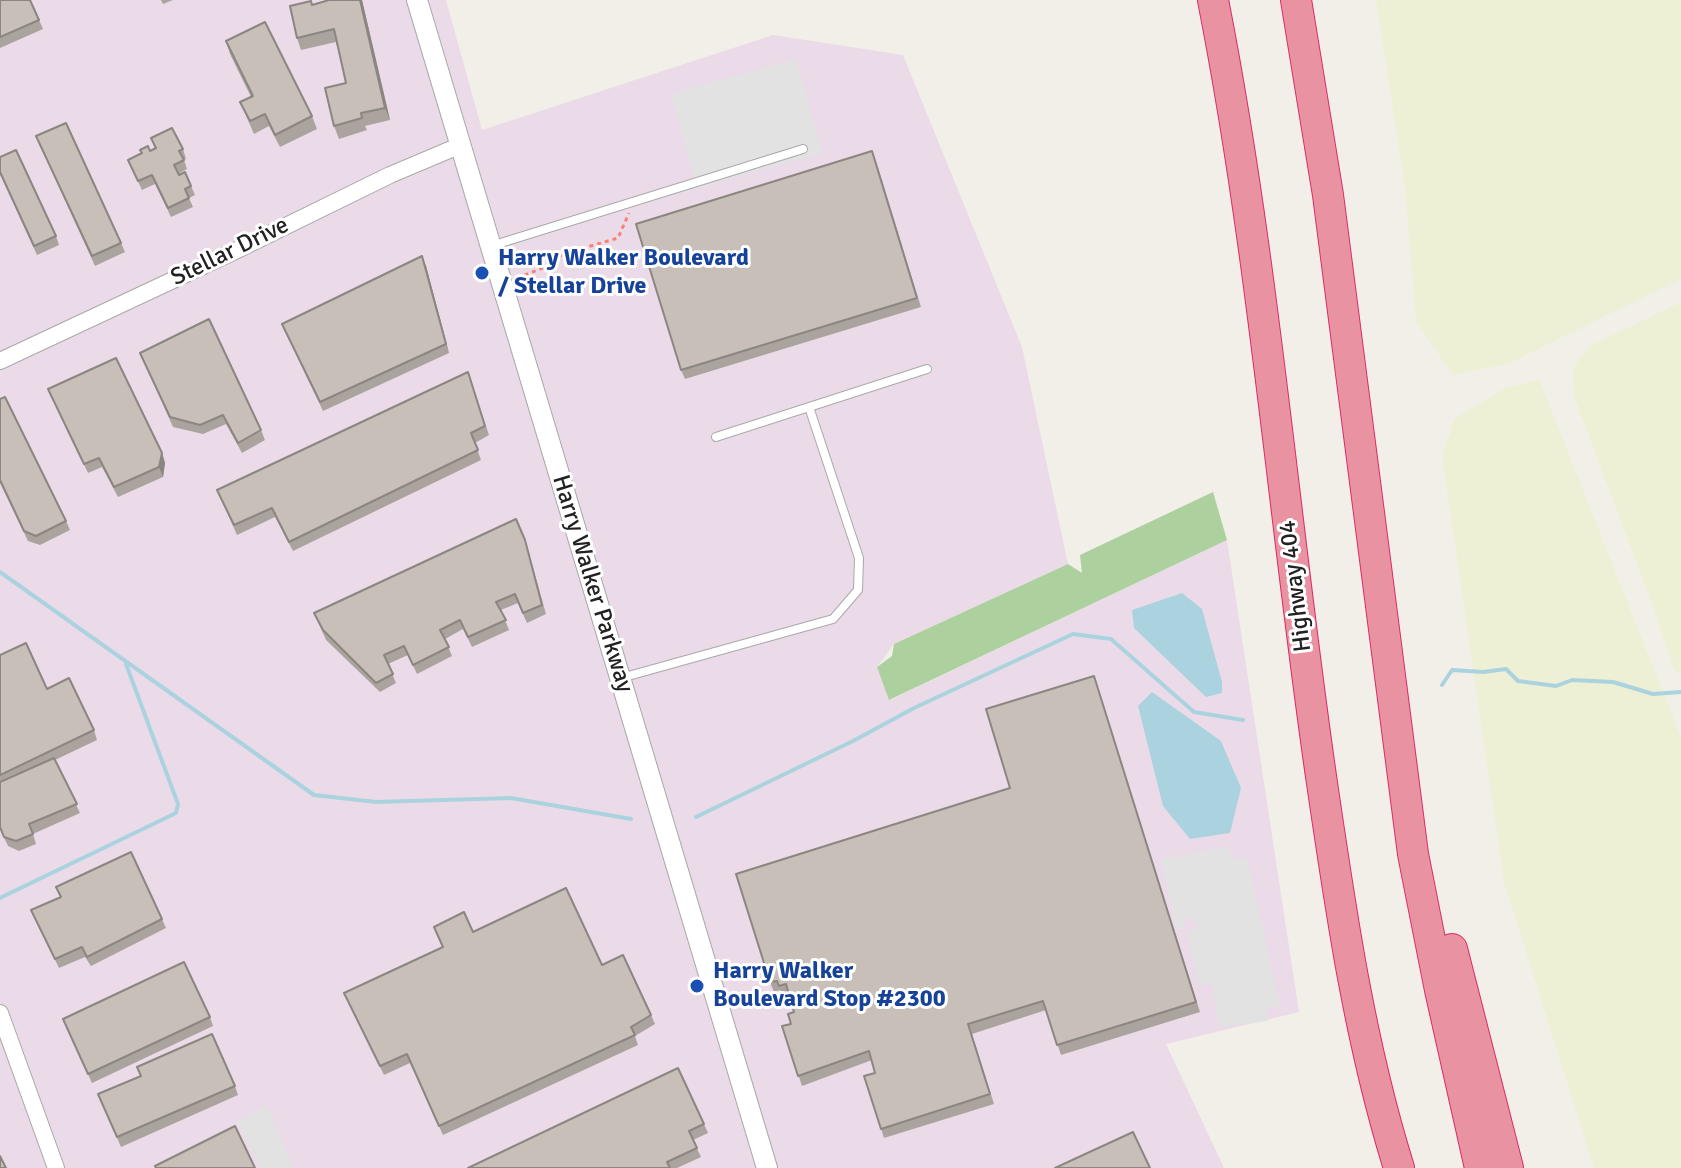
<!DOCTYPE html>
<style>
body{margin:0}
canvas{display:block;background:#f2efe9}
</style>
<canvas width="1681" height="1168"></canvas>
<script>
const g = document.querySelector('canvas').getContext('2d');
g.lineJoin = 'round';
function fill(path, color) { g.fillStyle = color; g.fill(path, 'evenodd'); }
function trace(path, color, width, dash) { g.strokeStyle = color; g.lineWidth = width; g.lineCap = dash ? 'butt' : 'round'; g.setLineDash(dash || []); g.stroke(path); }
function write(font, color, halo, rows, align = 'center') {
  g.font = font + ' Signika,sans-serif'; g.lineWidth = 6; g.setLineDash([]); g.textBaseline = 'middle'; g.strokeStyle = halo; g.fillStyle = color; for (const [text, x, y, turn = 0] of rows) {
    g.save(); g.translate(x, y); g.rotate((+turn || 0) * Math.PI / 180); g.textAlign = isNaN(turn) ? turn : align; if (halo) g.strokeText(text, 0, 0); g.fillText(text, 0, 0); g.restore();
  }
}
const industrial = new Path2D(`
 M0,0H446L482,130L773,35L903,55L1022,347L1068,564L894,644L877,667L890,700L1227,540L1299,1012L1166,1044L1224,1168H0Z`);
const farmland = new Path2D(`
 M1376,0H1681V279L1508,364L1453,375L1416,322L1405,188Z
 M1681,302V674L1674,670L1651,601L1574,397L1573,368L1590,346Z
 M1539,379L1681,737V1168H1594L1504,882L1442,456L1455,418L1504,389Z`);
const forest = new Path2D(`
 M1213,492L1227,540L889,700L877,667L892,656L894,644L1068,564L1082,573L1080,555Z`);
const parking = new Path2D(`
 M796,59L822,153L697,188L671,94Z
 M1229,847L1232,860L1247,858L1280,1006L1267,1008L1268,1021L1219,1027L1212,984L1199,985L1187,932L1199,927L1191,918L1183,919L1184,928L1177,930L1161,859Z
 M267,1105L293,1168H260L237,1122Z`);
const water = new Path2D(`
 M1182,593L1202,609L1222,682V693L1206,697L1134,628L1132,610Z
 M1152,692L1221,741L1241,788L1230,833L1190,839L1163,806L1138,706Z`);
const stream = new Path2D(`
 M0,572L314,795L376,802L511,798L631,819
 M1442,685L1452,670L1483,672L1506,669L1518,681L1556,686L1572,680L1613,682L1653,694L1681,692
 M696,817L853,741L914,708L1073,634L1111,639L1194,712L1243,720
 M0,898L176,813L178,804L126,664`);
const path = new Path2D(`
 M517,278L548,266L563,254L618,238L629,213`);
const service = new Path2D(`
 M491,246L803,149
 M716,437L927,369
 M621,678L833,619L858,590L859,558L809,407`);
const minor = new Path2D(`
 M0,361L235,251L390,175L461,145
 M0,1013L56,1168`);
const tertiary = new Path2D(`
 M417,0L767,1168`);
const motorway = new Path2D(`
 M1213,0C1264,259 1284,523 1322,783C1341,913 1360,1043 1399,1168
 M1296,0L1328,195L1413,854L1440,990L1480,1168
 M1452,949L1508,1168`);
const wall = new Path2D(`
 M0,0L39,20L43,29L0,48Z
 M161,0H173L163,4Z
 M362,0L390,120L365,126L367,130L339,139L334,126L346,83L336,42L301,50L297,38L313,5Z
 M226,41L312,116L317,129L280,147L269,126L254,134L240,102L251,97L230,54Z
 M36,136L121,243L125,252L95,266Z
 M151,138L183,149L186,159L184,160L187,169L178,174L191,186L195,195L189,198L193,207L171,217L155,184L142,190L128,160L155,149Z
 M0,157L56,236L59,245L37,255L0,174Z
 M876,161L921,307L685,379L681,370Z
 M426,266L449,353L323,411L282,324Z
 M140,353L261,430L265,440L242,453L226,424L203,434L173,427Z
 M468,372L489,435L475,443L481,460L293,551L275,517L237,535L217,490Z
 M48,389L162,453L165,463L163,477L118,497L102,467L88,473Z
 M0,399L66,521L70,530L40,545L28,541L0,483Z
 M528,550L546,614L527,623L518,603L501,610L509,630L472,647L463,629L445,639L452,656L417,674L408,655L388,664L396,683L380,692L326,640L314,613Z
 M0,655L47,689L94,730L97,740L55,760L80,813L33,834L36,844L19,851L8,846L0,829Z
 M1094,676L1200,1012L1061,1055L1046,1010L972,1034L994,1104L884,1138L864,1076L875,1073L872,1060L802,1086L782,1026L791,1024L794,1012L788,994L782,996L780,990L774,992L770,982L1010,788Z
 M56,887L162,919L166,928L91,966L85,957L59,968L31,910L60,897Z
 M434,927L473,932L602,965L651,1015L655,1024L635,1036L638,1045L443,1135L410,1063L384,1075L344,993L442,947Z
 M210,1017L213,1026L92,1083L63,1019Z
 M140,1076L235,1086L238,1095L121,1147L98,1094Z
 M704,1124L708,1133L693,1140L701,1157L677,1168H468Z`);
const shadedWall = new Path2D(`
 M360,0H362L390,120L385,108Z
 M422,256L426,266L449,353L446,344Z
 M162,453L165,463L163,477L159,467Z`);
const building = new Path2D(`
 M0,0H30L39,20L0,37Z
 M329,0H360L385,108L361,113L362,118L334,126L325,88L346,83L334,29L297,38L290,6L311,1L312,5Z
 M265,22L312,116L275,135L265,114L250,121L240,102L253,96L226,41Z
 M66,123L121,243L92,256L36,136Z
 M172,128L183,149L179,151L184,160L174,165L179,175L185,172L191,186L185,189L189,198L168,208L152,175L138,181L128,160L142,153L140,150L148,146L150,151L156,148L151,138Z
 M16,150L56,236L34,246L0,172V157Z
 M872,151L917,298L681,370L636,224Z
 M422,256L446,344L320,402L282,324Z
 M209,319L261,430L238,443L223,415L200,425L170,417L140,353Z
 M116,358L162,453L159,467L114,487L99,458L84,464L48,389Z
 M468,372L485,426L471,433L478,450L289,542L272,508L234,525L217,490Z
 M5,397L66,521L36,536L24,531L0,480V399Z
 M516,519L525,540L542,605L523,613L515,594L496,602L506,620L468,637L460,620L440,630L449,647L413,665L404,646L384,655L393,674L376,683L323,630L314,613Z
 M26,643L47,689L69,678L94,730L0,775V655Z
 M1094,676L1196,1002L1057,1045L1043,1001L968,1024L990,1094L881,1129L864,1076L875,1073L869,1051L798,1076L782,1026L791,1024L788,1014L794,1012L786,984L779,986L777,981L770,982L736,874L1010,788L986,709Z
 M54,758L77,804L29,824L33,834L16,841L4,837L0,827V782Z
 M131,852L162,919L87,957L82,947L55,959L31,910L61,897L56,887Z
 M566,888L602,965L623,955L651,1015L631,1027L635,1035L439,1126L407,1054L380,1066L344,993L443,947L434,927L464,912L473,932Z
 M184,962L210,1017L88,1074L63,1019Z
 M212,1034L235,1086L117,1137L98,1094L141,1076L137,1067Z
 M678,1068L704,1124L689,1131L697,1148L667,1162L670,1168H468Z
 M235,1126L255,1168H156L155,1166Z
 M1133,1132L1150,1168H1055Z
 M0,1156L6,1168H0Z`);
const markers = [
 [482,273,8,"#1a4fb4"],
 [697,986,8,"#1a4fb4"]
];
const streetNames = [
 ["Stellar Drive",230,252,-26],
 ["Harry Walker Parkway",592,584,73],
 ["Highway 404",1296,586,-97]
];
const transitNames = [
 ["Harry Walker Boulevard",498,259],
 ["/ Stellar Drive",498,287],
 ["Harry Walker",713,972],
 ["Boulevard Stop #2300",713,1000]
];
fill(industrial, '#ebdbe8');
fill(farmland, '#eef0d5');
fill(forest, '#add19e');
fill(parking, '#e2e2e2');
fill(water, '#aad3df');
trace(stream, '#aad3df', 4);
trace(service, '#a9a9a9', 10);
trace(minor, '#a9a9a9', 18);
trace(tertiary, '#a9a9a9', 22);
trace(motorway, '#dc2a67', 32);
trace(path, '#fa8072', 3, [4, 4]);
trace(service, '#fff', 8);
trace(minor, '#fff', 16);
trace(tertiary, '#fff', 20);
trace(motorway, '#e892a2', 30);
fill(wall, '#aba49e');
fill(shadedWall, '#8b8681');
fill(building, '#c7bfb8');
trace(building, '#8b8681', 2);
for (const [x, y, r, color] of markers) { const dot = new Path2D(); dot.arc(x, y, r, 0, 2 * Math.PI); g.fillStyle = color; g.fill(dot); trace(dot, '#fff', 3); }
write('24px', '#222', '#fff', streetNames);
write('bold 24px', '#164399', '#fff', transitNames, 'left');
</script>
